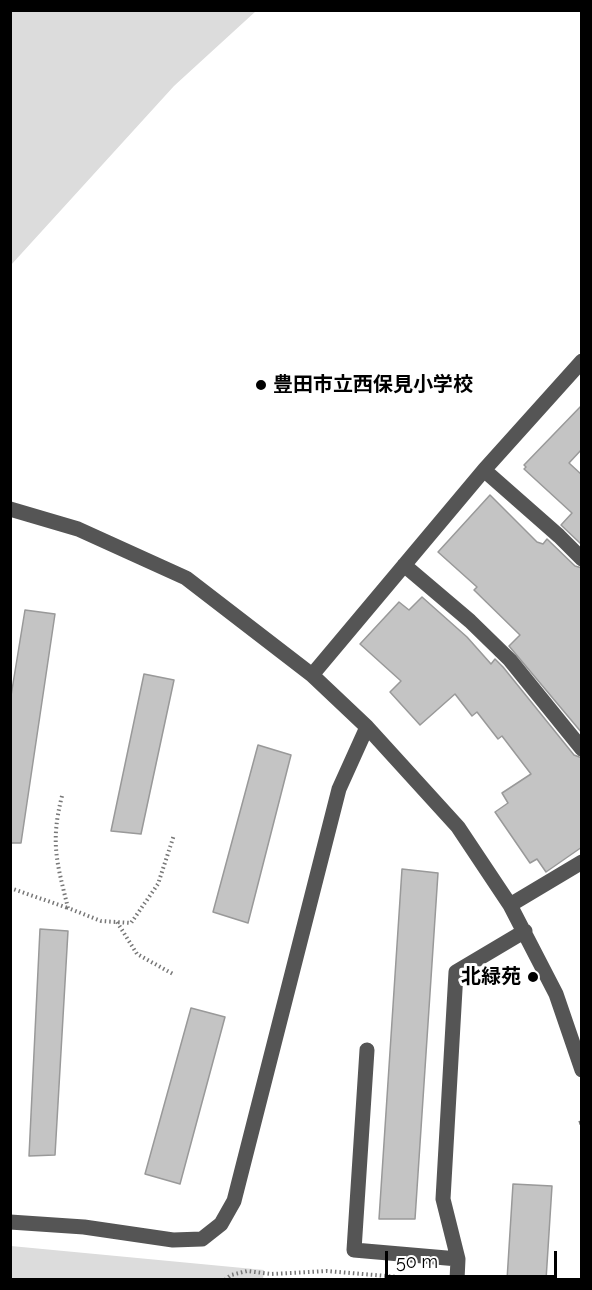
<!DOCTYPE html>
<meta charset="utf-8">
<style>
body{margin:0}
#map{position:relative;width:592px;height:1290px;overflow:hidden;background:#fff;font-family:Raleway,sans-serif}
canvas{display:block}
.frame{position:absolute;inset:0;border:12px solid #000;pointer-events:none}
.scale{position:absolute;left:385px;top:1251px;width:172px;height:27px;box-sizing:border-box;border:3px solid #000;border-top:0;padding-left:8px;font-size:18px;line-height:21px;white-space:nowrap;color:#000;-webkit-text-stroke:4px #fff;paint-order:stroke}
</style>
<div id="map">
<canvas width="592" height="1290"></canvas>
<div class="frame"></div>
<div class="scale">50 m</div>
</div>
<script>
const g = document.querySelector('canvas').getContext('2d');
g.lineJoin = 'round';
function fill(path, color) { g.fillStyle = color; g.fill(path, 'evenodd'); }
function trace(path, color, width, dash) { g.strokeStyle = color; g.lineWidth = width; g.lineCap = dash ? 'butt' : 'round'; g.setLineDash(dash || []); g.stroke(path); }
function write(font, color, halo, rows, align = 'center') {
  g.font = font + ' Raleway,"Noto Sans JP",sans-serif'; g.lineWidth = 6; g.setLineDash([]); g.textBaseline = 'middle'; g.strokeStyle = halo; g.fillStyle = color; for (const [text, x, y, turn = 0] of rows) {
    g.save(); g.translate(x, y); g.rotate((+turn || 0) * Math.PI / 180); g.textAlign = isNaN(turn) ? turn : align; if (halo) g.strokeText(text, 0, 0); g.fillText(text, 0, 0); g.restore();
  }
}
const green = new Path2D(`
 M11,10L256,11L174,86L11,265Z
 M11,1246L264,1270L263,1279H11Z`);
const building = new Path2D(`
 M582,405V449L569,463L582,475V545L561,525L572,513L524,469L526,467L524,465Z
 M490,495L537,542L543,544L547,539L575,566L582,568V733L509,646L520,635L474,590L477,587L438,552Z
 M422,597L467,637L491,664L495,659L503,667L574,755L582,758V847L546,872L537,859L530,863L495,812L508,803L502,793L531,774L502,736L498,739L477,712L472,716L455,694L420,725L390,692L401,681L360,644L399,602L409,610Z
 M25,610L55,614L21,843H10V702Z
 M144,674L174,680L141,834L111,831Z
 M258,745L291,755L248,923L213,912Z
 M402,869L438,873L415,1219H379Z
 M40,929L68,931L55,1155L29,1156Z
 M191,1008L225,1017L180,1184L145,1174Z
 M513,1184L552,1186L546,1280H507Z`);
const path = new Path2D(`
 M62,796C50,843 57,863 68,908L101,921L131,923L158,884L174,835
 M10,888L68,908
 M117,922L137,954L173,974
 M579,1123L582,1122
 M225,1280L231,1275L247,1271L271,1274L327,1271L435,1280`);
const minor = new Path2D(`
 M484,470L559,536L582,559
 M10,509L78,529L186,578L312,675L367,727L458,827L510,905L556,994L582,1070
 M404,565L470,621L510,660L582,749
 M312,675L484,470L582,361
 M510,905L582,862
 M367,1050L354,1250L458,1259
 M10,1222L84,1227L173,1240L202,1239L221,1224L234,1201L339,789L367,727
 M457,1280L458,1259L443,1199L456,972L525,931`);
const markers = [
 [261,385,6,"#000"],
 [533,977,6,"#000"]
];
const poiNames = [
 ["豊田市立西保見小学校",273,385],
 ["北緑苑",521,977,"right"]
];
fill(green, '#dcdcdc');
fill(building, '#c4c4c4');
trace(building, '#999', 1.5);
trace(path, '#777', 4, [1.5, 3]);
trace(minor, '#555', 15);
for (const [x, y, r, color] of markers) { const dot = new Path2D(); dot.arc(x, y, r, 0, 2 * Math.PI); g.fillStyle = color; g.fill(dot); trace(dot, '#fff', 2); }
write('bold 20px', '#000', '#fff', poiNames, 'left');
</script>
